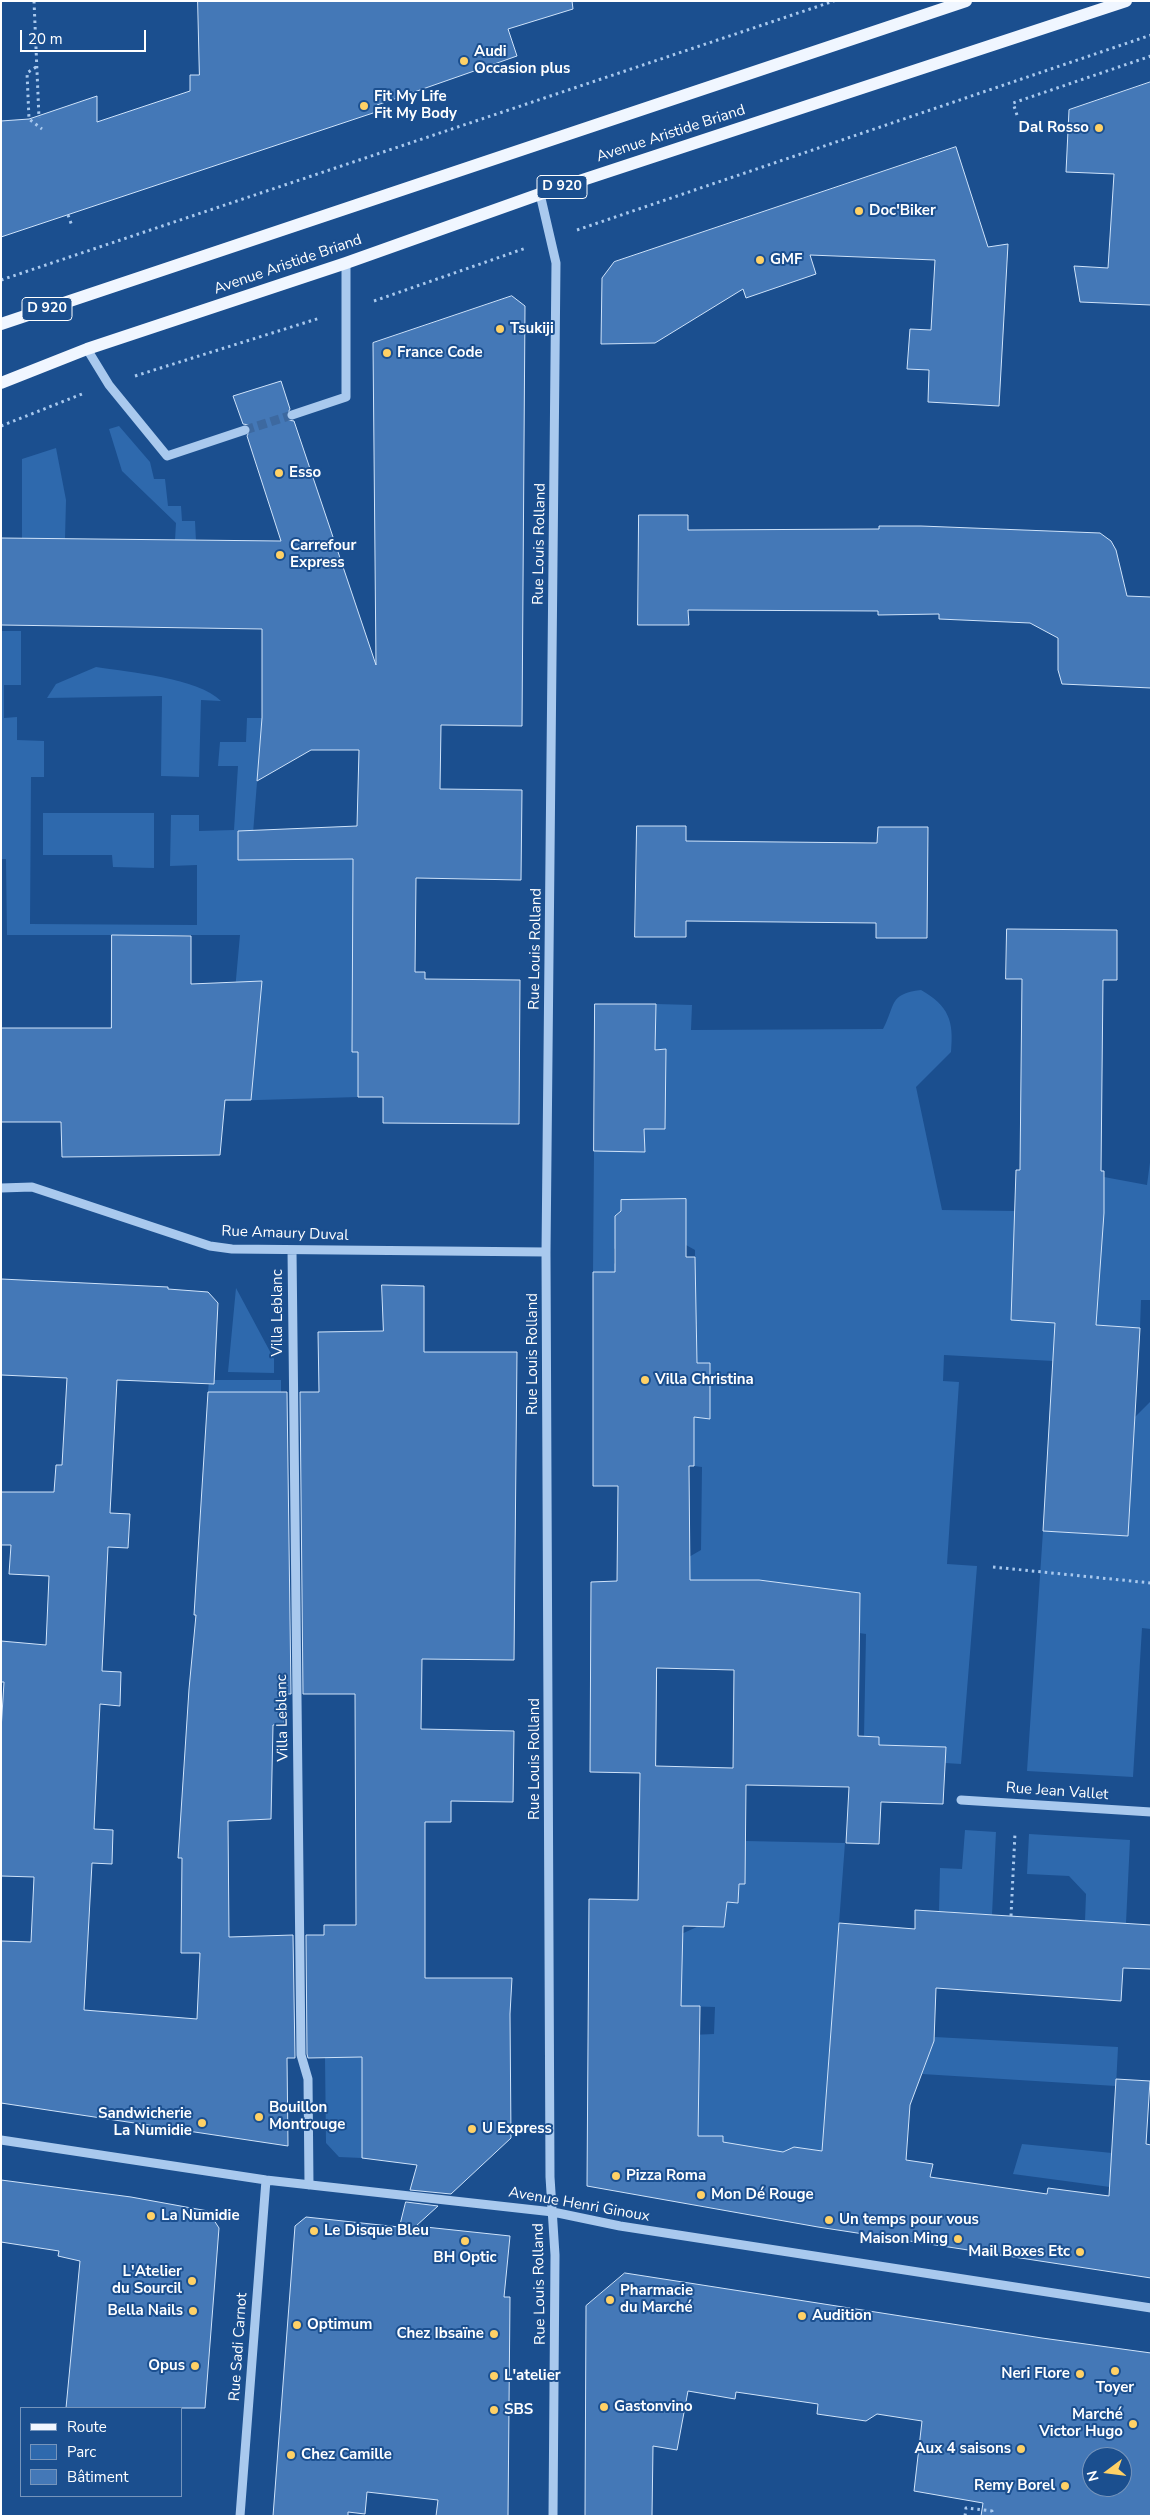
<!DOCTYPE html>
<meta charset="utf-8">
<style>
body{margin:0}
#map{position:relative;width:1152px;height:2517px;overflow:hidden;background:#1b4f8f;font-family:"Nunito Sans",sans-serif}
canvas{display:block}
.frame{position:absolute;inset:0;border:2px solid #fff;pointer-events:none}
.legend{position:absolute;left:20px;top:2407px;width:162px;height:90px;box-sizing:border-box;background:#1b4f8f;border:1px solid #7695bc;margin:0;padding:6px 9px;list-style:none;font-size:15px;color:#fff}
.legend li{display:flex;align-items:center;gap:10px;height:25px}
.legend b{width:25px;border:1px solid #7695bc}
.north{position:absolute;left:1082px;top:2447px;width:50px;height:50px;box-sizing:border-box;background:#1b4f8f;border:1px solid #7695bc;border-radius:50%;rotate:255deg;font-size:14px;font-weight:700;line-height:20px;text-align:center;color:#fff}
.north::after{content:'';display:block;margin:auto;width:18px;height:22px;background:#ffd166;clip-path:polygon(50% 0,100% 100%,50% 72%,0 100%)}
.scale{position:absolute;left:20px;top:30px;width:126px;height:22px;box-sizing:border-box;border:2px solid #fff;border-top:0;padding-left:6px;font-size:15px;line-height:18px;white-space:nowrap;color:#fff;-webkit-text-stroke:4px #1b4f8f;paint-order:stroke}
</style>
<div id="map">
<canvas width="1152" height="2517"></canvas>
<div class="frame"></div>
<ul class="legend">
<li><b style="height:6px;background:#f0f6ff"></b>Route</li>
<li><b style="height:14px;background:#2e69ad"></b>Parc</li>
<li><b style="height:14px;background:#4478b7"></b>Bâtiment</li>
</ul>
<div class="north">N</div>
<div class="scale">20 m</div>
</div>
<script>
const g = document.querySelector('canvas').getContext('2d');
g.lineJoin = 'round';
function fill(path, color) { g.fillStyle = color; g.fill(path, 'evenodd'); }
function trace(path, color, width, dash) { g.strokeStyle = color; g.lineWidth = width; g.lineCap = dash ? 'butt' : 'round'; g.setLineDash(dash || []); g.stroke(path); }
function write(font, color, halo, rows, align = 'center') {
  g.font = font + ' "Nunito Sans",sans-serif'; g.lineWidth = 4; g.setLineDash([]); g.textBaseline = 'middle'; g.strokeStyle = halo; g.fillStyle = color; for (const [text, x, y, turn = 0] of rows) {
    g.save(); g.translate(x, y); g.rotate((+turn || 0) * Math.PI / 180); g.textAlign = isNaN(turn) ? turn : align; if (halo) g.strokeText(text, 0, 0); g.fillText(text, 0, 0); g.restore();
  }
}
const green = new Path2D(`
 M119,426L150,462L154,479H165L168,506H181L182,521H195L196,541L175,540L176,523L122,471L109,429Z
 M56,448L66,500L65,539L22,538V459Z
 M1,631H21V685H4V718L17,717V740L44,741V777H31L30,924L197,925V865L170,866L171,815H199V831L234,830L238,766H218L220,742H246L247,718H262L251,859H353L380,979L352,980V1052H358V1097L225,1101L240,935H7L6,859H1Z
 M96,667C128,672 199,678 221,701L201,700L199,777L161,776L162,696L47,698L56,684Z
 M43,813H154V868L113,867L112,855H43Z
 M921,990C949,1006 954,1021 951,1052L916,1087L942,1210L1016,1211L1011,1320L1055,1323L1053,1361L944,1355L943,1381L959,1382L947,1564L977,1566L961,1764L945,1763V1747L879,1745V1737L864,1736L866,1634L859,1633L860,1593L759,1580L668,1581L682,1561L701,1550L702,1467L694,1466V1434H689L690,1417L709,1418L710,1363H697V1324L682,1323L695,1305V1250L686,1245V1199L620,1212L615,1216V1229L621,1233L620,1245L614,1249V1263L623,1272H593L594,1151H629L644,1129H665V1122L658,1121L655,1052L656,1004L692,1005L691,1030L883,1029C896,1005 888,994 921,990Z
 M1151,1155V1300H1141L1140,1328L1096,1325L1104,1177L1147,1185Z
 M236,1288L274,1359V1373L228,1372Z
 M209,1380H281V1392H208Z
 M1151,1401V1629L1142,1628L1133,1777L1027,1771L1043,1531L1127,1536L1135,1417Z
 M965,1830L996,1832L992,1915L939,1911L940,1868L962,1869Z
 M1029,1834L1130,1840L1126,1923L1085,1921L1086,1894L1069,1876L1027,1874Z
 M745,1841L845,1843L822,2151L786,2153L691,2144V2092H699V2061L691,2035L714,2034L715,2007L681,2006L666,1941L699,1926L724,1927L727,1902L738,1903L739,1884H745Z
 M935,2037L1118,2047L1116,2086L922,2074Z
 M325,2057H362V2158L339,2157L326,2143Z
 M1022,2144L1112,2153L1110,2187L1013,2174Z`);
const building = new Path2D(`
 M198,1H572L573,9L508,29L517,56L377,105L376,112L1,237V121L29,119L97,96V122L190,91V75H199Z
 M1151,82V305L1080,302L1074,266L1108,268L1114,174L1066,172L1069,110Z
 M956,147L988,247L1008,244L999,406L928,402L929,370L907,369L910,329L931,330L935,260L810,255L816,274L746,298L743,289L655,343L601,344L602,278L614,262Z
 M512,296L525,306L522,726L441,725L440,789L522,790L521,880L416,878L415,972H425V979L520,980L519,1124L383,1123V1097H358V1052H352L353,859L238,860V831L357,826L359,750H311L257,781L262,718V629L1,625V538L281,541L247,436L251,428L249,425L243,424L233,396L281,381L290,409L286,416L288,420L294,421L376,665L373,343Z
 M639,515H688V530L879,529V526H921L1100,533L1111,541L1116,550L1127,596L1151,597V688L1062,684L1058,670V638L1030,623L939,619V614L878,615V611L688,610L689,625H638Z
 M637,826H686V841L877,843L878,827H928L927,938H876V923L686,921V937H635Z
 M1007,929L1117,930V980H1103L1101,1171H1104V1213L1096,1325L1140,1328L1128,1536L1043,1531L1055,1323L1011,1320L1016,1170H1020L1022,979H1006Z
 M112,935L191,936V984L262,981L251,1100H225L220,1155L62,1157L61,1122H1V1028H111Z
 M595,1004H656L655,1050L666,1049L665,1129H644L645,1152L594,1151Z
 M686,1199V1257H695L697,1363H710V1419L694,1417V1466H689L690,1580H759L860,1593L858,1736L879,1737V1745L946,1747L943,1804L881,1802L879,1844L846,1843L849,1787L746,1785L745,1884H739L738,1903L727,1902L724,1927L683,1926L681,2006H700L698,2136H723V2142L783,2152L794,2147L822,2151L839,1923L915,1929V1910L1151,1925V1969L1123,1968L1121,2001L936,1988L934,2041L910,2105L906,2160L933,2164L930,2177L1047,2194L1048,2188L1109,2196L1116,2079L1150,2081L1146,2144L1151,2145V2278L818,2227L587,2186L589,1899L638,1900L640,1773L590,1772L591,1582L617,1581L618,1486H593V1272H615V1216L621,1211V1200ZM657,1668L734,1670L733,1768L656,1766Z
 M1,1279L168,1287V1289L208,1292L218,1303L214,1384L117,1380L110,1513L130,1514L128,1548L108,1547L102,1671L121,1672L120,1706L100,1704L94,1829L113,1830L112,1864L92,1863L84,2010L197,2019L200,1953H181L182,1858H178L189,1689L196,1615H194L208,1392H287L291,1694H282L284,1724L273,1725L271,1819L228,1821L229,1937L293,1935L295,2058H287L288,2146L1,2103V1941L31,1942L34,1877L1,1876V1730L4,1682H1V1641L46,1645L49,1576L9,1574L11,1545H1V1492H54L56,1465H62L67,1378L1,1375Z
 M382,1285L424,1286V1352H517L514,1660L422,1659L421,1729L514,1731L513,1802L451,1801V1822H425V1978H512L510,2014L511,2138L451,2194L410,2190L417,2165L362,2158V2057L308,2058L307,2054L306,1935H324V1925H356L355,1694H303L300,1392H319L318,1332L383,1331Z
 M1,2180L131,2197L208,2211L219,2228L205,2408H66L80,2261L58,2256L59,2251L1,2242Z
 M406,2202L438,2206L416,2226L510,2236L504,2297H510L508,2516H436L438,2500L367,2492L365,2514L348,2512V2516H273L295,2226L306,2217L399,2227Z
 M625,2273L1042,2338L1151,2353V2516H981L983,2503L914,2491L922,2421L877,2414L866,2421L817,2414L818,2404L736,2392L735,2399L688,2391L677,2450L653,2446L652,2516H585L586,2306ZM1092,2457H1122V2487H1092Z`);
const minorTunnel = new Path2D(`
 M245,430L292,415`);
const path = new Path2D(`
 M34,1L39,118
 M36,67L27,73L29,119L42,129
 M1017,115L1013,103L1151,56
 M68,215L72,226
 M577,230L1151,35
 M1,280L834,1
 M374,301L526,248
 M135,376L320,318
 M1,426L82,394
 M993,1567L1151,1583
 M1011,1916L1015,1833
 M965,2516L966,2508L992,2511L991,2516`);
const minor = new Path2D(`
 M540,194L556,263L546,1252L550,2177L555,2255L553,2516
 M87,349L109,385L167,456L245,430
 M292,415L346,397V263
 M1,1188L32,1187L210,1246L232,1249L546,1252
 M292,1250L301,2055L308,2079L309,2185
 M961,1800L1151,1812
 M1,2140L266,2180L553,2212L620,2226L1151,2308
 M240,2516L266,2180`);
const major = new Path2D(`
 M1,324L966,1
 M1,383L87,349L346,263L540,194L1126,1`);
const markers = [
 [464,61,5,"#ffd166"],
 [364,106,5,"#ffd166"],
 [1099,128,5,"#ffd166"],
 [859,211,5,"#ffd166"],
 [760,260,5,"#ffd166"],
 [500,329,5,"#ffd166"],
 [387,353,5,"#ffd166"],
 [279,473,5,"#ffd166"],
 [280,555,5,"#ffd166"],
 [645,1380,5,"#ffd166"],
 [259,2117,5,"#ffd166"],
 [202,2123,5,"#ffd166"],
 [472,2129,5,"#ffd166"],
 [616,2176,5,"#ffd166"],
 [701,2195,5,"#ffd166"],
 [151,2216,5,"#ffd166"],
 [829,2220,5,"#ffd166"],
 [314,2231,5,"#ffd166"],
 [958,2239,5,"#ffd166"],
 [465,2241,5,"#ffd166"],
 [1080,2252,5,"#ffd166"],
 [192,2281,5,"#ffd166"],
 [610,2300,5,"#ffd166"],
 [193,2311,5,"#ffd166"],
 [802,2316,5,"#ffd166"],
 [297,2325,5,"#ffd166"],
 [494,2334,5,"#ffd166"],
 [195,2366,5,"#ffd166"],
 [1115,2371,5,"#ffd166"],
 [1080,2374,5,"#ffd166"],
 [494,2376,5,"#ffd166"],
 [604,2407,5,"#ffd166"],
 [494,2410,5,"#ffd166"],
 [1133,2424,5,"#ffd166"],
 [1021,2449,5,"#ffd166"],
 [291,2455,5,"#ffd166"],
 [1065,2486,5,"#ffd166"]
];
const shields = [
 [562,187,50],
 [47,309,50]
];
const shieldNames = [
 ["D 920",562,187],
 ["D 920",47,309]
];
const poiNames = [
 ["Audi",474,52],
 ["Occasion plus",474,69],
 ["Fit My Life",374,97],
 ["Fit My Body",374,114],
 ["Dal Rosso",1089,128,"right"],
 ["Doc'Biker",869,211],
 ["GMF",770,260],
 ["Tsukiji",510,329],
 ["France Code",397,353],
 ["Esso",289,473],
 ["Carrefour",290,546],
 ["Express",290,563],
 ["Villa Christina",655,1380],
 ["Bouillon",269,2108],
 ["Montrouge",269,2125],
 ["Sandwicherie",192,2114,"right"],
 ["La Numidie",192,2131,"right"],
 ["U Express",482,2129],
 ["Pizza Roma",626,2176],
 ["Mon Dé Rouge",711,2195],
 ["La Numidie",161,2216],
 ["Un temps pour vous",839,2220],
 ["Le Disque Bleu",324,2231],
 ["Maison Ming",948,2239,"right"],
 ["Mail Boxes Etc",1070,2252,"right"],
 ["BH Optic",465,2258,"center"],
 ["L'Atelier",182,2272,"right"],
 ["du Sourcil",182,2289,"right"],
 ["Pharmacie",620,2291],
 ["du Marché",620,2308],
 ["Bella Nails",183,2311,"right"],
 ["Audition",812,2316],
 ["Optimum",307,2325],
 ["Chez Ibsaïne",484,2334,"right"],
 ["Opus",185,2366,"right"],
 ["Neri Flore",1070,2374,"right"],
 ["L'atelier",504,2376],
 ["Toyer",1115,2388,"center"],
 ["Gastonvino",614,2407],
 ["SBS",504,2410],
 ["Marché",1123,2415,"right"],
 ["Victor Hugo",1123,2432,"right"],
 ["Aux 4 saisons",1011,2449,"right"],
 ["Chez Camille",301,2455],
 ["Remy Borel",1055,2486,"right"]
];
const streetNames = [
 ["Avenue Aristide Briand",671,134,-18],
 ["Avenue Aristide Briand",288,265,-19],
 ["Rue Louis Rolland",540,544,-89],
 ["Rue Louis Rolland",536,949,-89],
 ["Rue Amaury Duval",285,1234,2],
 ["Villa Leblanc",278,1313,-90],
 ["Rue Louis Rolland",533,1354,-90],
 ["Villa Leblanc",283,1718,-91],
 ["Rue Louis Rolland",535,1759,-90],
 ["Rue Jean Vallet",1057,1792,4],
 ["Avenue Henri Ginoux",579,2205,10],
 ["Rue Louis Rolland",540,2284,-91],
 ["Rue Sadi Carnot",239,2347,-86]
];
fill(green, '#2e69ad');
fill(building, '#4478b7');
trace(building, '#cfe3fa', 1);
trace(minorTunnel, '#3d69a0', 9, [9, 4.5]);
trace(path, '#a9c9ee', 3, [2.5, 4]);
trace(minor, '#a9c9ee', 9);
trace(major, '#f0f6ff', 12);
for (const [x, y, r, color] of markers) { const dot = new Path2D(); dot.arc(x, y, r, 0, 2 * Math.PI); g.fillStyle = color; g.fill(dot); trace(dot, '#1b4f8f', 2); }
for (const [x, y, w] of shields) { const box = new Path2D(); box.roundRect(x - w / 2, y - 11.5, w, 23, 4); g.fillStyle = '#1b4f8f'; g.fill(box); trace(box, '#fff', 1); }
write('bold 14px', '#fff', null, shieldNames);
write('bold 15px', '#fff', '#1b4f8f', poiNames, 'left');
write('15px', '#fff', '#1b4f8f', streetNames);
</script>
